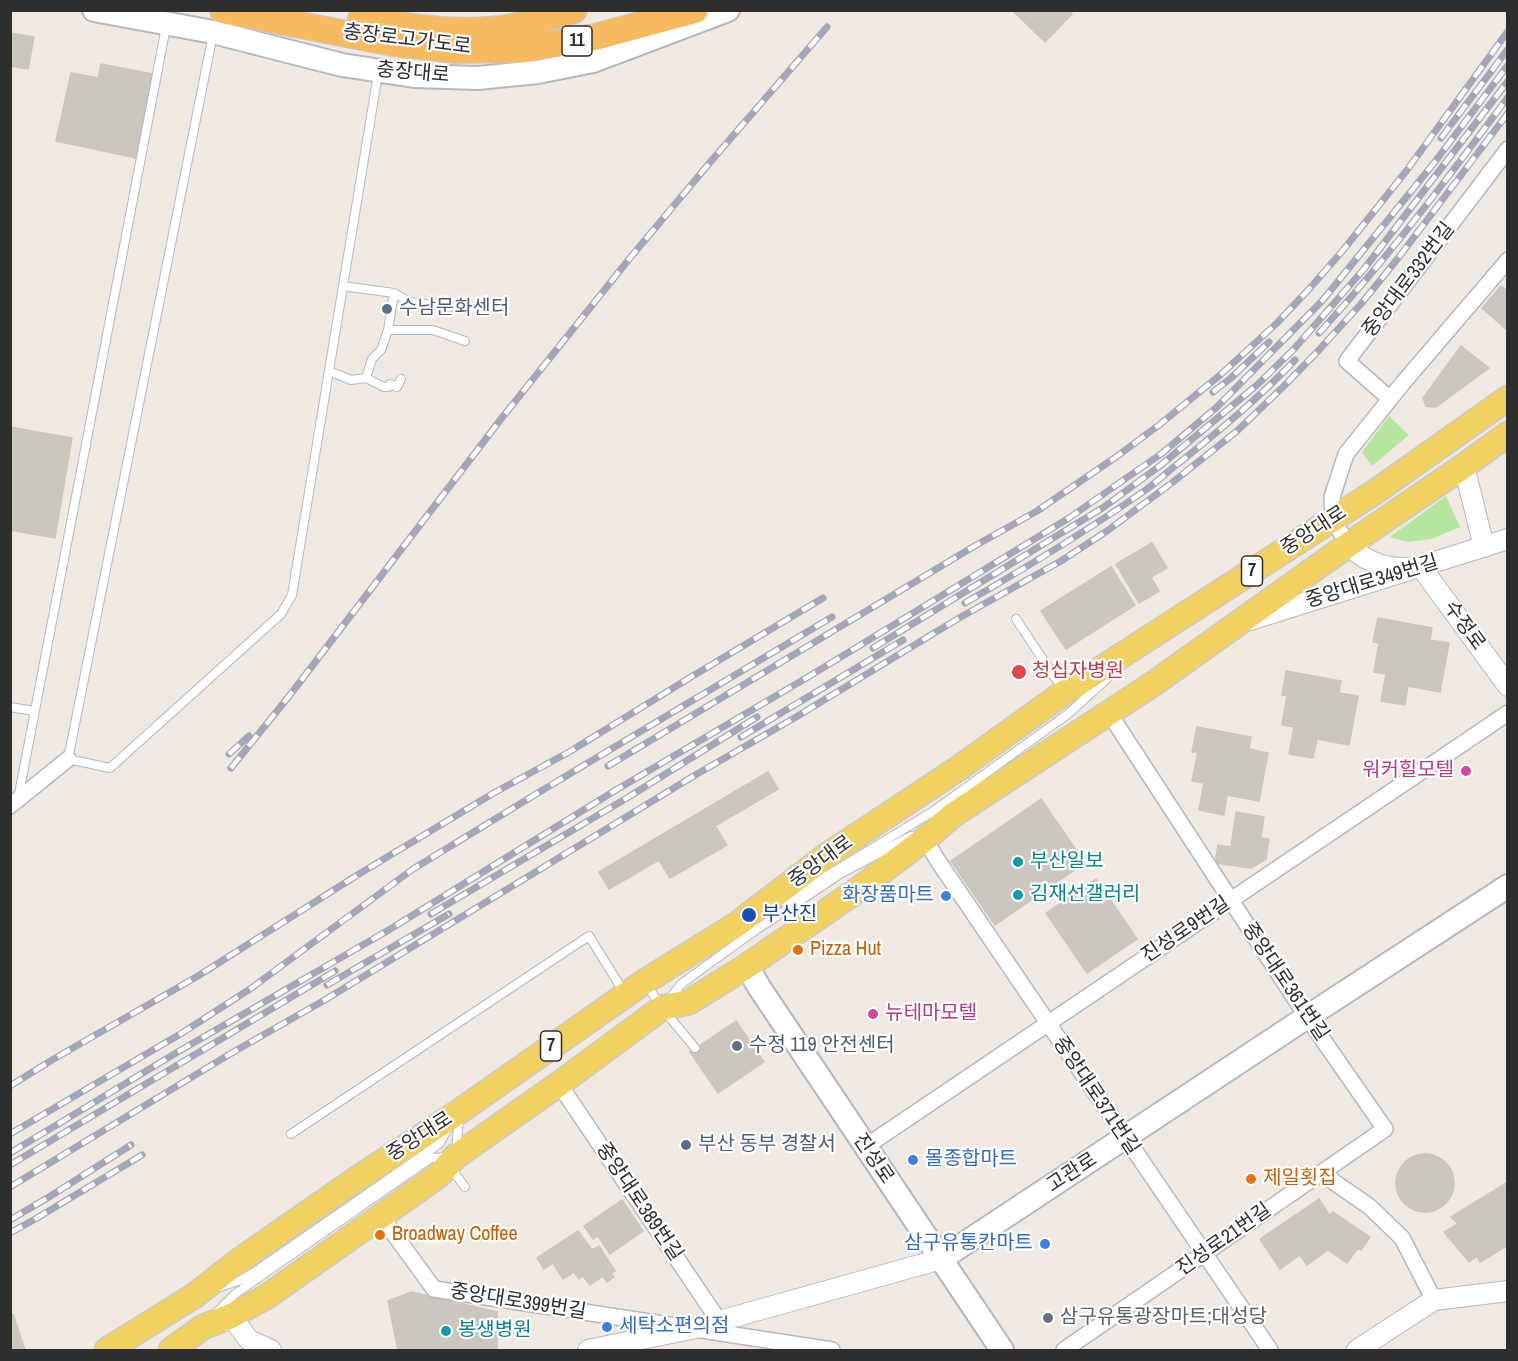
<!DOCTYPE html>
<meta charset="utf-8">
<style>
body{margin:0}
#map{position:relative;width:1518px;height:1361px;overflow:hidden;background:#efe9e1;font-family:"Archivo Narrow",sans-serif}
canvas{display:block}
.frame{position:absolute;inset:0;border:12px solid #2e2e2e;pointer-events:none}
</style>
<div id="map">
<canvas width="1518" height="1361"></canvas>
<div class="frame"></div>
</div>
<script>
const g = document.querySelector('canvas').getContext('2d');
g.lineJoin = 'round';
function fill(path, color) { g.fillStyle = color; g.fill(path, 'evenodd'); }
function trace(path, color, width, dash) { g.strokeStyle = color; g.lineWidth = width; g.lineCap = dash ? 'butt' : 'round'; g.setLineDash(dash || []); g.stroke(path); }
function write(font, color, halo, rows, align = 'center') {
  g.font = font + ' "Archivo Narrow","Noto Sans KR",sans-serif'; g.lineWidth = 4.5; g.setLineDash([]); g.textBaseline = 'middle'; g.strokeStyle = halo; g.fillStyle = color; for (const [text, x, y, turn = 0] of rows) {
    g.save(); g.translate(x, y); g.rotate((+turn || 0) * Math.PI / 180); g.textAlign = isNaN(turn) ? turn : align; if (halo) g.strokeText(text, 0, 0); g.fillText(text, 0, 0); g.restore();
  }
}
const green = new Path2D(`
 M1389,416L1409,435L1372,466L1362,452Z
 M1446,496L1460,527L1431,539L1408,542L1390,537Z`);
const building = new Path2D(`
 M1012,10H1069L1072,14L1045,42Z
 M10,33L34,37L28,69L10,66Z
 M101,64L153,74L136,158L85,147Z
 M71,73L99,78L85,147L56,141Z
 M1501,286L1508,292V331L1482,308Z
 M1461,346L1489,368L1436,407L1426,406L1423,398Z
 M10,427L72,438L55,538L10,530Z
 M1152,543L1167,568L1151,577L1159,591L1139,603L1116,564Z
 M1111,567L1135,605L1066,649L1041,611Z
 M1378,618L1432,628L1430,640L1449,643L1440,692L1408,686L1405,705L1381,701L1386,674L1374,672L1379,643L1373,642Z
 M1286,671L1341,681L1339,693L1358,696L1349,745L1317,739L1313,758L1289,754L1294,727L1282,725L1287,696L1282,695Z
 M1197,727L1251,737L1249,749L1268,753L1259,801L1227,795L1224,815L1199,810L1204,783L1192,781L1198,752H1192Z
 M768,772L778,789L715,826L727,845L670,878L659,860L609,889L599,872Z
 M1041,799L1085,863L995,925L951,861Z
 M1236,812L1264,817L1261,838L1269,839L1266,859L1251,868L1215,863L1218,845L1231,847Z
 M1096,879L1137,939L1087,973L1046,913Z
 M736,1021L764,1062L718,1093L690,1052Z
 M1396 1183a29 29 0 1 1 58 0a29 29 0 1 1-58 0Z
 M1508,1182V1245L1480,1262L1477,1256L1469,1262L1444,1232L1458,1224L1451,1217Z
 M1319,1199L1330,1216L1333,1212L1370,1237L1361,1250L1358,1248L1347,1263L1328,1250L1307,1265L1300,1255L1280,1269L1260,1239Z
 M622,1200L643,1231L610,1254L598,1236L593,1239L584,1226Z
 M578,1231L592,1250L599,1246L615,1271L611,1273L614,1277L607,1282L603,1276L590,1285L583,1276L579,1279L574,1272L563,1279L553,1263L544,1269L537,1258Z
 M412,1292L497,1312V1350H398L388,1301Z
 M13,1314L25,1350H10V1315Z`);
const service = new Path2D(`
 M213,34L68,759L110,768L281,614L292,595L378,74
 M343,286L394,293L409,302L452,307
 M388,330H433L465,341
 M329,371L351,380L366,378L384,387H389L390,384L397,387L401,379
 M366,378L372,359L381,350L388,330L394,293
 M1016,619L1064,691
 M10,707L34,711
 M18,799L166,27
 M784,902L932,812L1068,714L1111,675
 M647,985L662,1008L695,1048
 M669,1000L681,984L753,932L840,874L911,836
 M291,1134L589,936L625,994
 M456,1151L459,1118
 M455,1166V1174L465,1187
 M220,1287L241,1280L253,1273L439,1144L449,1127
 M216,1313L235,1294L431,1158L448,1157`);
const minor = new Path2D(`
 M1390,399L1347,361L1508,149
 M1348,545L1333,519L1332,497L1346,454L1402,384L1508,260
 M10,806L68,759
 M925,839L938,861L1270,1350
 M559,1084L719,1321
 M865,1147L1508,713
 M1321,1173L1370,1207L1402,1238L1434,1300
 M381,1216L434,1289L832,1350
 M1064,1350L1385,1129L1307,1017L1109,713`);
const tertiary = new Path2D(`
 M1464,466L1484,547
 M1348,545C1364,560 1384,569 1406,568
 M1421,567L1508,686
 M1250,620L1508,539
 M231,1316L249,1340L271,1350
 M588,1350L691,1329L941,1259
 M1357,1350L1434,1300L1508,1291`);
const secondary = new Path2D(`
 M94,10L213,32L342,65L414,76L478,78L538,72L593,61L728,10
 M747,966L759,987L1002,1350
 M941,1259L1307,1017L1508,886`);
const primary = new Path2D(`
 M107,1350L194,1296L240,1260L355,1180L460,1111L644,982L736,925L826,856L959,768L1065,692L1375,492L1508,398
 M171,1350L203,1327L231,1316L266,1297L431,1181L440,1174L455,1157L559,1084L662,1008L689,1002L747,966L852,894L925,839L953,815L1153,684L1348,545L1464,466L1508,434`);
const trunk = new Path2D(`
 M223,10L393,43L455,50L526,49L595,37L695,10
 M361,19C408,27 464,36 512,27C533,23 553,16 574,10`);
const rail = new Path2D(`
 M1441,138L1508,49
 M1319,333C1387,259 1448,178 1508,97
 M1213,392L1231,378L1269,342
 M965,603C1027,567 1089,530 1147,489C1158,481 1168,471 1179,463C1220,430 1259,398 1295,360
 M873,648L1104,507L1161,465L1257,385L1294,349L1364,269L1508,81
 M741,737L903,640
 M229,754L249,736
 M608,766L973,547L1037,511L1116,457L1159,425L1219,376L1277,323L1311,287L1344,249L1407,170L1508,31
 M231,768L290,695L501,419L630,258L712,160L827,27
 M431,914L627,798L757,717
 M327,985L449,914
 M10,1086L52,1060L198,976L359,874L492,794L569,752L691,677L823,598
 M10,1134L182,1033L250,989L413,869L551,785L832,617
 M10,1153L176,1053L387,931L616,790L808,677L1069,518L1161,454L1217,407L1322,301L1434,163L1508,65
 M10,1165L335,971
 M10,1187L235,1051L323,1001L697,774L796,717L959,618L1061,561L1107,531L1173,482L1237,431L1284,386L1318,351L1361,304L1399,257L1508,113
 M10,1220L49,1197L131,1145
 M10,1233L37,1218L142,1155`);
const markers = [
 [387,309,6,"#5c6f8a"],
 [1019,672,8,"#e0444e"],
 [1466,771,6,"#d1479c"],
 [1018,862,6,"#0f9aa8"],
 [1018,895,6,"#0f9aa8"],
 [946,896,6,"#3f7fe0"],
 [749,915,8,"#1a4fb4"],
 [798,950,6,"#e8710a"],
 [873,1014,6,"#d1479c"],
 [737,1046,6,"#5c6f8a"],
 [686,1145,6,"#5c6f8a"],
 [913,1160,6,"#3f7fe0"],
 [1251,1179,6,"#e8710a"],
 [380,1235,6,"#e8710a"],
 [1045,1244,6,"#3f7fe0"],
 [1048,1318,6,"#6b7280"],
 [607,1327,6,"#3f7fe0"],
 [446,1331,6,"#0f9aa8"]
];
const shields = [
 [577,41,30],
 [1252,571,21],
 [551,1046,21]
];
const shieldNames = [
 ["11",577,41],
 ["7",1252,571],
 ["7",551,1046]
];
const streetNames = [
 ["충장로고가도로",407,40,7],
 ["충장대로",413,73,5],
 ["중앙대로332번길",1409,280,-53],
 ["중앙대로",1314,531,-33],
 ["중앙대로349번길",1372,582,-17],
 ["수정로",1464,626,54],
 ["중앙대로",821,862,-36],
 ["진성로9번길",1186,930,-34],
 ["중앙대로361번길",1285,982,56],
 ["중앙대로371번길",1096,1096,56],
 ["중앙대로",420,1137,-33],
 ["진성로",873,1159,56],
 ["고관로",1072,1173,-33],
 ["중앙대로389번길",639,1202,56],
 ["진성로21번길",1224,1240,-35],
 ["중앙대로399번길",518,1302,9]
];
const serviceNames = [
 ["수남문화센터",399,309],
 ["수정 119 안전센터",749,1046],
 ["부산 동부 경찰서",698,1145]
];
const healthNames = [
 ["청십자병원",1032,672]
];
const hotelNames = [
 ["워커힐모텔",1454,771],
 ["뉴테마모텔",885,1014,"left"]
];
const cultureNames = [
 ["부산일보",1030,862],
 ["김재선갤러리",1030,895],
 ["봉생병원",458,1331]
];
const shopNames = [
 ["화장품마트",934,896],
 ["몰종합마트",925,1160,"left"],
 ["삼구유통칸마트",1033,1244],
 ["세탁소편의점",619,1327,"left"]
];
const transitNames = [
 ["부산진",762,915]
];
const foodNames = [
 ["Pizza Hut",810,950],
 ["제일횟집",1263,1179],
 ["Broadway Coffee",392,1235]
];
const worshipNames = [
 ["삼구유통광장마트;대성당",1060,1318]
];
fill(green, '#b6e59e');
fill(building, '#cbc7bf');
trace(building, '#cbc5ba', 1.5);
trace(service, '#b4b7c1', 10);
trace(minor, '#b4b7c1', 18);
trace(tertiary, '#b4b7c1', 22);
trace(secondary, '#b4b7c1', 26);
trace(primary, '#c9c9c9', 27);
trace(trunk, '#c9c9c9', 28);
trace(service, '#fff', 8);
trace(minor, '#fff', 15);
trace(tertiary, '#fff', 20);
trace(secondary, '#fff', 22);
trace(primary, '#f2d163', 24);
trace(trunk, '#f8ba60', 26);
trace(rail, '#a3a6b8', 7);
trace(rail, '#fff', 4.5, [14]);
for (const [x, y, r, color] of markers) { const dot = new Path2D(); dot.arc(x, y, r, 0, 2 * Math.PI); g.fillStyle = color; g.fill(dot); trace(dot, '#fff', 2); }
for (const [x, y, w] of shields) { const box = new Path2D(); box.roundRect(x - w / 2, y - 15, w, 30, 4.5); g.fillStyle = '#fff'; g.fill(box); trace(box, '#2e2e2e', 1.5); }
write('bold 18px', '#2e2e2e', null, shieldNames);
write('20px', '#2e2e2e', '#fff', streetNames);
write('20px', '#4e5e75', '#fff', serviceNames, 'left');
write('20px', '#be3a42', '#fff', healthNames, 'left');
write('20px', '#b23c85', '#fff', hotelNames, 'right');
write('20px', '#0d838f', '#fff', cultureNames, 'left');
write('20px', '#366cbe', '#fff', shopNames, 'right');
write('20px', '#164399', '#fff', transitNames, 'left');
write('20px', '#c56008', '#fff', foodNames, 'left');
write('20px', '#5b616d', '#fff', worshipNames, 'left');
</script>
